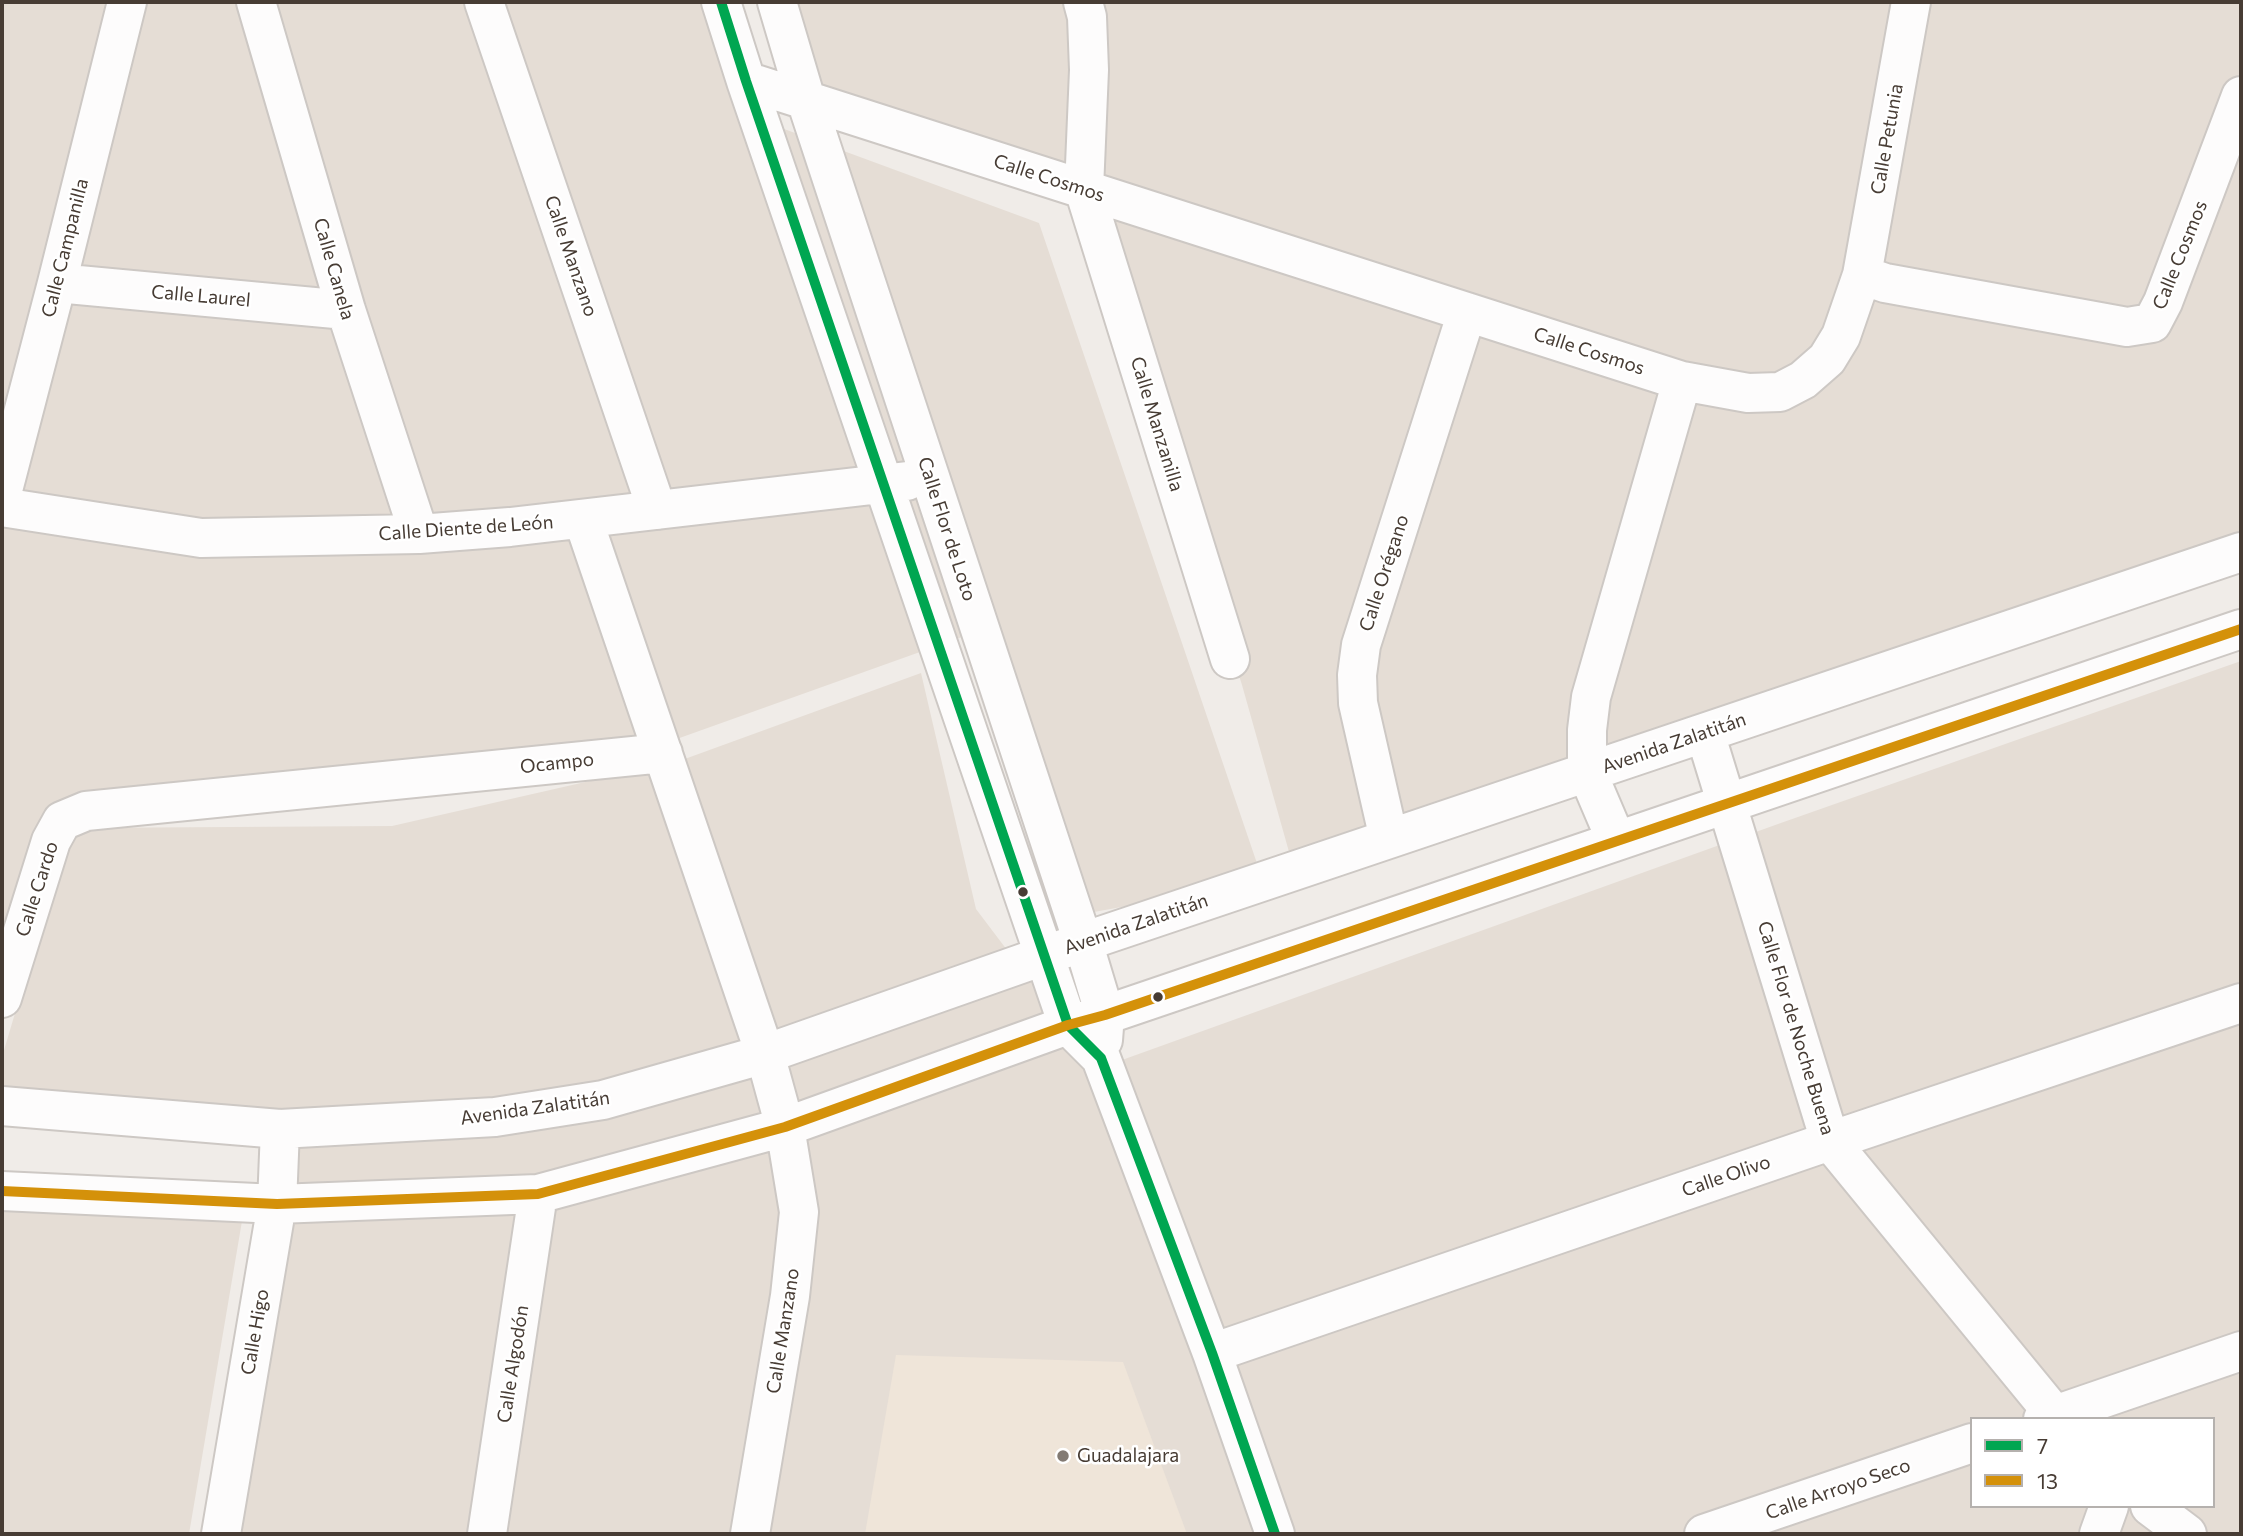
<!DOCTYPE html>
<meta charset="utf-8">
<style>
body{margin:0}
#map{position:relative;width:2243px;height:1536px;overflow:hidden;background:#f0ece8;font-family:Commissioner,sans-serif}
canvas{display:block}
.frame{position:absolute;inset:0;border:4px solid #473c34;pointer-events:none}
.legend{position:absolute;left:1970px;top:1417px;width:245px;height:91px;box-sizing:border-box;background:#fff;border:2px solid #b5b1ae;margin:0;padding:9px 12px;list-style:none;font-size:21px;color:#473c34}
.legend li{display:flex;align-items:center;gap:14px;height:35px}
.legend b{width:35px;border:2px solid #b5b1ae}
</style>
<div id="map">
<canvas width="2243" height="1536"></canvas>
<div class="frame"></div>
<ul class="legend">
<li><b style="height:9px;background:#00a651"></b>7</li>
<li><b style="height:9px;background:#d4910a"></b>13</li>
</ul>
</div>
<script>
const g = document.querySelector('canvas').getContext('2d');
g.lineJoin = 'round';
function fill(path, color) { g.fillStyle = color; g.fill(path, 'evenodd'); }
function trace(path, color, width, dash) { g.strokeStyle = color; g.lineWidth = width; g.lineCap = dash ? 'butt' : 'round'; g.setLineDash(dash || []); g.stroke(path); }
function write(font, color, halo, rows, align = 'center') {
  g.font = font + ' Commissioner,sans-serif'; g.lineWidth = 5; g.setLineDash([]); g.textBaseline = 'middle'; g.strokeStyle = halo; g.fillStyle = color; for (const [text, x, y, turn = 0] of rows) {
    g.save(); g.translate(x, y); g.rotate((+turn || 0) * Math.PI / 180); g.textAlign = isNaN(turn) ? turn : align; if (halo) g.strokeText(text, 0, 0); g.fillText(text, 0, 0); g.restore();
  }
}
const residential = new Path2D(`
 M2,2H700L738,112L1039,223L1263,881L1094,912L987,628L646,750L55,809L2,958Z
 M771,2H2241V540L1293,866L1242,685L1094,215L797,90Z
 M2241,661V1534H231L288,1124L2,1092V1057L70,828L392,826L682,760L921,673L976,909L1097,1069L1778,824ZM1972,1419H2213V1506H1972Z
 M2,1211L242,1221L189,1534H2Z`);
const education = new Path2D(`
 M896,1355L1123,1362L1187,1534H865Z`);
const minor = new Path2D(`
 M256,2L346,310L419,534
 M484,2L657,510
 M721,2L746,81L1068,1025L1101,1058L1212,1353L1275,1534
 M777,2L806,100L1083,942L1105,1015L1103,1040
 M1083,2L1087,17L1089,70L1084,189L1230,659
 M746,81L1682,381L1748,393L1780,392L1803,380L1827,359L1841,336L1862,275L1911,2
 M1862,275L1885,283L2127,327L2152,323L2163,302L2241,96
 M57,283L346,310
 M2,494L57,283L127,2
 M2,507L201,538L419,534L510,527L907,481
 M583,519L765,1054L785,1127L799,1212L790,1296L750,1534
 M1705,733L1830,1141L2058,1419
 M1389,839L1358,703L1357,675L1361,645L1467,312
 M1616,840L1587,772V730L1591,697L1682,381
 M2,998L51,841L62,821L86,811L663,753
 M2,1106L280,1129L495,1117L603,1100L765,1054L1083,942L2241,552
 M2,1191L277,1204L538,1194L785,1127L1068,1025L1105,1015L2241,629
 M1212,1353L1830,1141L2241,1003
 M2043,1419L2241,1351
 M2150,1506L2187,1534
 M221,1534L277,1204L280,1129
 M487,1534L538,1194
 M1704,1534L1972,1443
 M2099,1534L2109,1506`);
const bus1 = new Path2D(`
 M721,2L746,81L1068,1025L1101,1058L1212,1353L1275,1534`);
const bus2 = new Path2D(`
 M2,1191L277,1204L538,1194L785,1127L1068,1025L1105,1015L2241,629`);
const markers = [
 [1023,892,6,"#473c34"],
 [1158,997,6,"#473c34"],
 [1063,1456,7,"#827a73"]
];
const streetNames = [
 ["Calle Petunia",1887,139,-80],
 ["Calle Cosmos",1049,178,18],
 ["Calle Campanilla",65,248,-76],
 ["Calle Cosmos",2180,255,-68],
 ["Calle Manzano",571,256,71],
 ["Calle Canela",334,269,74],
 ["Calle Laurel",201,296,5],
 ["Calle Cosmos",1589,351,18],
 ["Calle Manzanilla",1157,424,73],
 ["Calle Diente de León",466,528,-4],
 ["Calle Flor de Loto",947,529,72],
 ["Calle Orégano",1384,573,-72],
 ["Avenida Zalatitán",1674,743,-19],
 ["Ocampo",557,763,-6],
 ["Calle Cardo",37,889,-72],
 ["Avenida Zalatitán",1136,924,-19],
 ["Calle Flor de Noche Buena",1796,1028,73],
 ["Avenida Zalatitán",535,1108,-8],
 ["Calle Olivo",1726,1176,-19],
 ["Calle Manzano",783,1331,-81],
 ["Calle Higo",255,1332,-80],
 ["Calle Algodón",513,1364,-81],
 ["Calle Arroyo Seco",1838,1489,-19]
];
const poiNames = [
 ["Guadalajara",1077,1456]
];
fill(residential, '#e5ddd5');
fill(education, '#efe5d9');
trace(minor, '#cdc8c4', 42);
trace(minor, '#fdfcfc', 38);
trace(bus1, '#00a651', 10);
trace(bus2, '#d4910a', 10);
for (const [x, y, r, color] of markers) { const dot = new Path2D(); dot.arc(x, y, r, 0, 2 * Math.PI); g.fillStyle = color; g.fill(dot); trace(dot, '#fff', 2.5); }
write('19px', '#473c34', '#fff', streetNames);
write('19px', '#473c34', '#fff', poiNames, 'left');
</script>
